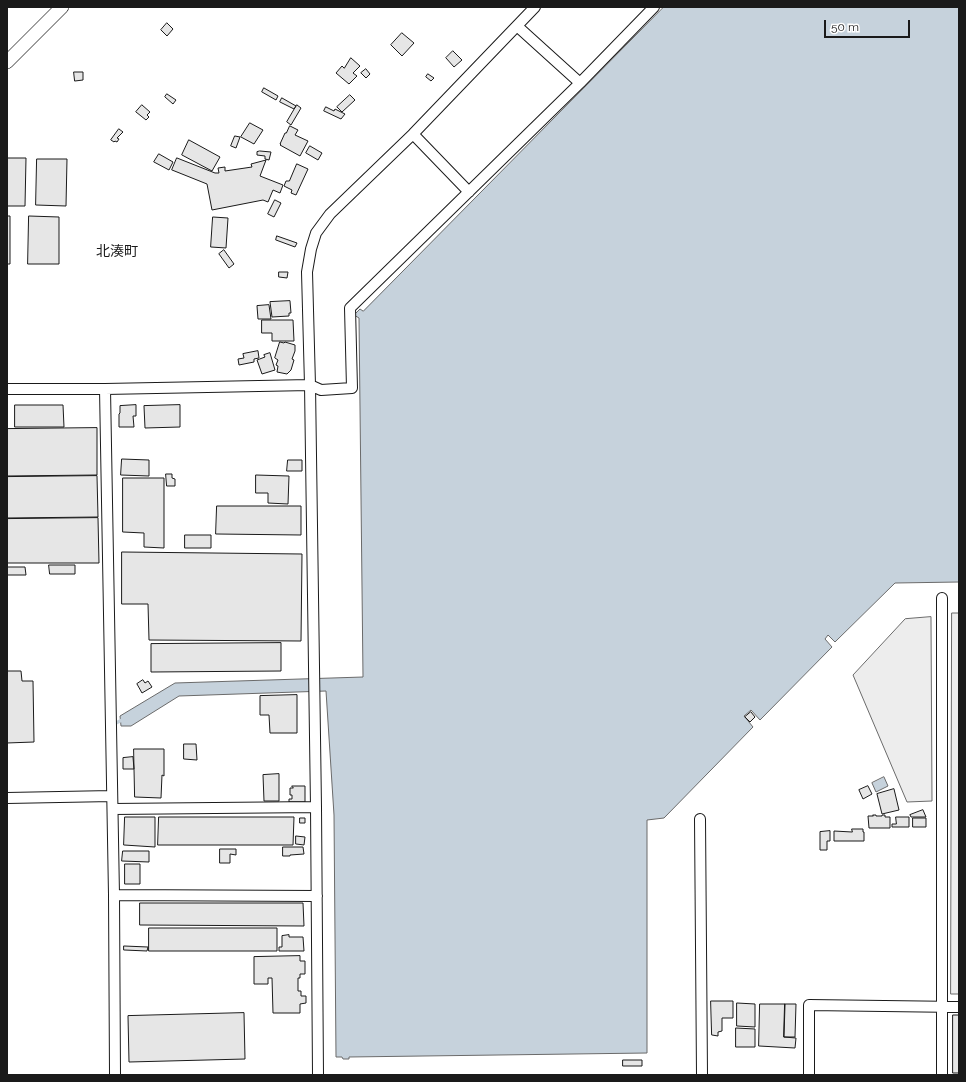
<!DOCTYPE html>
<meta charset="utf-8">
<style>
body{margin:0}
#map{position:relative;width:966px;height:1082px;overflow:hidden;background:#fff;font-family:Raleway,sans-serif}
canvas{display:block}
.frame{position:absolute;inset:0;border:8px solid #1a1a1a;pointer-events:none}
.scale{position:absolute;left:824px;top:20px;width:86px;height:18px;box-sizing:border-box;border:2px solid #1a1a1a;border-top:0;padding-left:5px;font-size:12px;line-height:14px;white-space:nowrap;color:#1a1a1a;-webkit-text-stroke:3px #fff;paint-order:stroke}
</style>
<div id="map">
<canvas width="966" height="1082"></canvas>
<div class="frame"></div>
<div class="scale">50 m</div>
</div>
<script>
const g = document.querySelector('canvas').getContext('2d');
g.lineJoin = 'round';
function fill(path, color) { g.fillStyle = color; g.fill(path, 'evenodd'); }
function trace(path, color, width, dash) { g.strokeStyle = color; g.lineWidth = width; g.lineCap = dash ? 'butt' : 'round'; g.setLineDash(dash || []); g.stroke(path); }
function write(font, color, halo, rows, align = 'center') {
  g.font = font + ' Raleway,"Noto Sans JP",sans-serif'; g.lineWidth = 3; g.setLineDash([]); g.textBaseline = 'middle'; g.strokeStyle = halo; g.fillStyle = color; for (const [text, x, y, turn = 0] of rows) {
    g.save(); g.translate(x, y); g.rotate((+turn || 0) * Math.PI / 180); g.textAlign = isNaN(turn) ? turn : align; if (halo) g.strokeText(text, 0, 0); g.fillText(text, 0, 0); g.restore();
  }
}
const parking = new Path2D(`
 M952,613H959V994H951Z
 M931,617L932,801L907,802L853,675L905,619Z`);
const water = new Path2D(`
 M664,7H959V582L895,583L835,642L828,635L825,639L832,647L760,720L751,710L744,716L753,727L664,818L647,820V1053L349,1057V1059H343L342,1057H336L334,815L326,691L179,696L131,726H121L120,716L175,683L363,677L359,318L354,315L360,309L363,311Z
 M884,777L888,786L876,792L872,783Z`);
const stream = new Path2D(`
 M116,723L124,719`);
const building = new Path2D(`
 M167,23L173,29L167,36L161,30Z
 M402,33L414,43L402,56L391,45Z
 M453,51L462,60L454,67L446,58Z
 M351,58L360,66L353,73L357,76L349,84L336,73L342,66L344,68Z
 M366,69L370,74L366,78L361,73Z
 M74,72H83V80L75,81Z
 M428,74L434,78L431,81L426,77Z
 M264,88L278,96L276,100L262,92Z
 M167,94L176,100L173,104L165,97Z
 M350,95L355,100L342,112L337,107Z
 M282,98L296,106L294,109L280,102Z
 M142,105L150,112L147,115L149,117L146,120L136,112Z
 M297,105L301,108L291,125L287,122Z
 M326,107L334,111L335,109L345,114L341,119L324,111Z
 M250,123L263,130L254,144L241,137Z
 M290,126L298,130L295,135L308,141L300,156L280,145L281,144H280L285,133H286Z
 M119,129L123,132L117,138L119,139L117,142L115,141L114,142L111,140Z
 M235,136L240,137L236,148L231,146Z
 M189,140L220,157L212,171L182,155Z
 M310,146L322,153L318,160L306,153Z
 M260,151L271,152L269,160L265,159V156L257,155V152Z
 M159,154L173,162L169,170L154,162Z
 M7,158H26L25,206H7Z
 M177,158L215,173H219L218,168L225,167V171L252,167L251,164L266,160L260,176L283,185L280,193L273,190L268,202L263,200L212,210L207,184L172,170Z
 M37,159H67L66,206L36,205Z
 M297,164L308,169L296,195L291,193L292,190L284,186L286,181H289Z
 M275,200L281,203L274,217L268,214Z
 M7,216H10V264H7Z
 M29,216L59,217V264H28Z
 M213,217L228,218L226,248L211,247Z
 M277,236L297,243L295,247L276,240Z
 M224,250L234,264L229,268L219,254Z
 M279,272H288L287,278L279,277Z
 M290,301L291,313H289V316L272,317L270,302Z
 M269,305L271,319H258L257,306Z
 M262,320H293L294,341H272V333H262Z
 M280,342L284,343L285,342L295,345V351L292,359L294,360L291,370L287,374L277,372L278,366L276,365L278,360L275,358Z
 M258,351L259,358L254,359V362L239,365L238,359L244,358L243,354Z
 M270,353L275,370L262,374L257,360L265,357L264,355Z
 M15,405H63L64,427H15Z
 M136,405V416H133L134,427H119V414L120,413V406Z
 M180,405V427L145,428L144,406Z
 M97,428V475L7,476V429Z
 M122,459L149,460V476L121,475Z
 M288,460H302V471H287Z
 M166,474H172V478L175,479V486H167Z
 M256,475L289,476L288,504L268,503V493H256Z
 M97,476L98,517L7,518V477Z
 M123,478H164V548L144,547V533L123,532Z
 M217,506H301V535L216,534Z
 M98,518L99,563H7V519Z
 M185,535H211V548H185Z
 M122,552L302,554L301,641L149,640L148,604H122Z
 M49,565H75V574H50Z
 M7,567H25L26,575H7Z
 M281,643V671L151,672V644Z
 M7,671H21L22,681H33L34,742L7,743Z
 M143,680L145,683L148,681L152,687L142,693L137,684Z
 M297,695V733H270L269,715H260V696Z
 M751,712L755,717L750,722L745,717Z
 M184,744H196L197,760L184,759Z
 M134,749H164V776L162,775L161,798L135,797Z
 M133,757L134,769H123V758Z
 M279,774V801H264L263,775Z
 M292,786H305V802H289V799H292V795H290V788H293Z
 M868,786L872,794L863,799L859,790Z
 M894,789L899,810L882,814L877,794Z
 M923,810L926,817H911L910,815Z
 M873,815H876V816H882V815H885V817H890V828H869L868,816H873Z
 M125,817H155V847L124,845Z
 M159,817H294L293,845H158Z
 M896,817H909V827H892V824H896Z
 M300,818H305V823H300Z
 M913,818H926V827H913Z
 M852,829H863V832H864V841H834V831L852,832Z
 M830,831V841H827V850H820V832Z
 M296,836L305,837L304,845L296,844Z
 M283,847H303L304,854L290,855V856H283Z
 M220,849H236V855L230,854V863H220Z
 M123,851H149V862L122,861Z
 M125,864H140V884H125Z
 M140,903H303L304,926L140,925Z
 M149,928H277V951H149Z
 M289,935V937H303L304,951H279V947H282V936Z
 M124,946L148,947L147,951L124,950Z
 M300,956V961H305V974H300V978H298V991H301V996H306V1003L300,1004V1013H273L272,978H268V984H254V957Z
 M711,1001H733V1018H722V1031L718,1032V1036L712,1035Z
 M737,1003L755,1004V1027L737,1026Z
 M760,1004H785L784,1037L796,1038L795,1048L759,1046Z
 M785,1004H796L795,1037H784Z
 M244,1013L245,1059L129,1062L128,1016Z
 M953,1015H959V1073H953Z
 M736,1028L755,1029V1047H736Z
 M623,1060H642V1066H623Z`);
const minor = new Path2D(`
 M517,26L580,83
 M413,134L469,192
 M7,389H105L310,385L321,390L352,388L350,308L580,83L654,7
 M105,389L114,895L115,1075
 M7,798L112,796
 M113,809L316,807
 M700,819L702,1075
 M114,895L317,896
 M318,1075L316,807L310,385L307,272L311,249L316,233L330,214L413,134L535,7
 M809,1075V1005L959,1007
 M942,1075V598`);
const tertiary = new Path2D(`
 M7,62L62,7`);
const quarterNames = [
 ["北湊町",117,252]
];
fill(parking, '#ededed');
trace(parking, '#6a6a6a', 1);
fill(water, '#c6d2dc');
trace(water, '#6a6a6a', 1);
trace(stream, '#c6d2dc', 3.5);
fill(building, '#e6e6e6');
trace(building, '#1a1a1a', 1);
trace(minor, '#1a1a1a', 12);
trace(tertiary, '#1a1a1a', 14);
trace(minor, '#fff', 10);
trace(tertiary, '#fff', 13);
write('14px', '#1a1a1a', '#fff', quarterNames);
</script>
